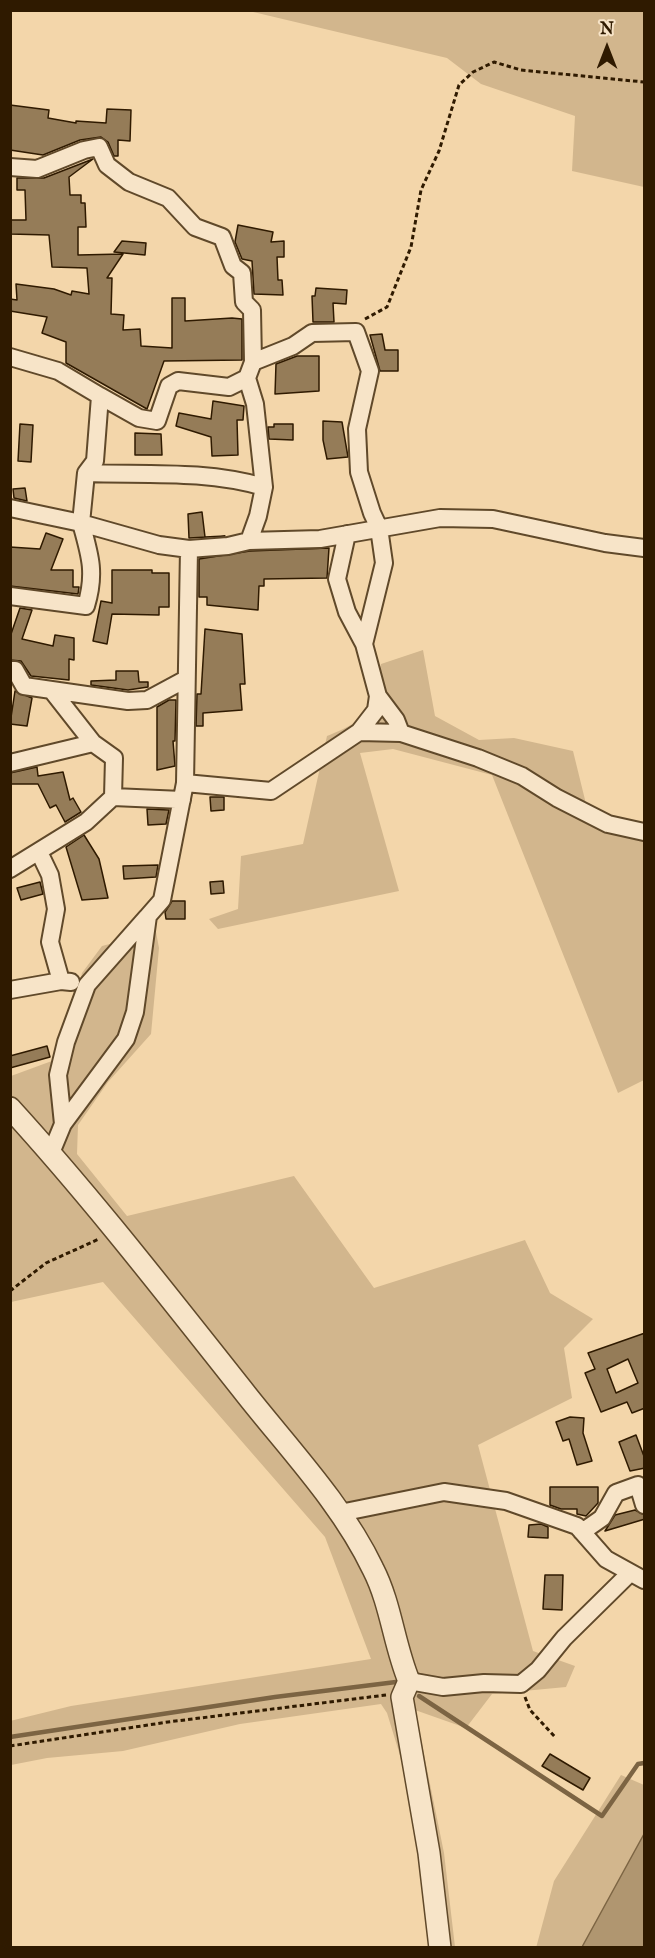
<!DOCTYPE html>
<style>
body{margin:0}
#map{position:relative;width:655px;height:1958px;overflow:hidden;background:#f3d6aa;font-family:"IM FELL English",serif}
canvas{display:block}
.frame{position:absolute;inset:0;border:12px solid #2f1a00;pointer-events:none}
.north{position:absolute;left:577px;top:18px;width:60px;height:60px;-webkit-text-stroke:4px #f7e4c8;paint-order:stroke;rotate:0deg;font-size:16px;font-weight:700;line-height:24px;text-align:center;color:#2f1a00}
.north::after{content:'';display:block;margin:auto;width:21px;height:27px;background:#2f1a00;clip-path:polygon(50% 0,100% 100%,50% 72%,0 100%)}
</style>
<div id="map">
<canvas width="655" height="1958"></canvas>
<div class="frame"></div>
<div class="north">N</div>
</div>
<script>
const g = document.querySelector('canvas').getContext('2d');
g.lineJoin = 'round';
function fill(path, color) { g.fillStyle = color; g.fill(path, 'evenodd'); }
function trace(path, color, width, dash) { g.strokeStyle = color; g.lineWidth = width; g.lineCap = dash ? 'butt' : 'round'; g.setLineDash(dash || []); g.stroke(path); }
const green = new Path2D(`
 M249,11H644V187L572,171L575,116L481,84L447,58Z
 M423,650L435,716L479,740L514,738L573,751L588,812L644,823V1080L618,1093L492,775L393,749L360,753L399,891L218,929L209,919L238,909L241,856L303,844L327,736C372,719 370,707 381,664Z
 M156,932L159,948L151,1034L108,1082L78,1125L77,1154L127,1216L294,1176L374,1288L525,1240L550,1293L593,1319L564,1348L572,1398L478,1445L533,1651L575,1666L566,1687L492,1694L466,1728L415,1710L444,1853L455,1947H430L421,1824L387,1713L381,1704L240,1724L123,1751L47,1758L11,1765L10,1721L71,1706L371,1659L325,1537L103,1282L11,1302V1076L60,1058L82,973L102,946Z
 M621,1775L644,1785V1834L582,1947L536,1948L554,1881Z`);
const water = new Path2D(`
 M644,1834V1947H582Z`);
const stream = new Path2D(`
 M419,1696L602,1816L638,1764L644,1763
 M10,1737L275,1697L396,1682`);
const building = new Path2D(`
 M10,105L49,110L48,118L76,123V121L106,123L107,109L131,110L130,141L118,140V156H114L108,142L101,137L80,140L43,155L10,150Z
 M93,159L69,177L70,195H81V203H85L86,227H78V255L123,254L107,278H112L111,314L124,315L123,330L140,329L141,346L172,348V298H185V321L232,318L242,319V360L164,361L147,409L66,363V342L42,333L47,317L10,311V299L17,300L16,284L54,289L71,295L72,291L89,294L87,268L52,267L49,235L10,234V220H26L25,190H17V178H44Z
 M238,225L273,232L271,242L284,241V257H277L278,280H282L283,295L254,294L252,261L242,259L235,242Z
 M122,241L146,243L145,255L114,252Z
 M316,288L347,290L346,304L333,303L334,322H313L312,296H315Z
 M382,334L385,350H398V371H380L370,335Z
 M297,356H319V391L275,394L276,364Z
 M213,401L244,406L243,420H237L238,455L212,456L211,437L176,426L179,413L211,419Z
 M323,421L342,422L348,457L327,459L323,440Z
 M20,424L33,425L31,462L18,461Z
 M274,424H293V440L269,439L268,427H274Z
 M135,433L161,434L162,455H135Z
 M25,488L27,501L14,498L13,489Z
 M202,512L205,537L225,536L189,538L188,514Z
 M46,533L63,539L51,570H73V587H79L78,594L10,586V547L40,549Z
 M329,548L327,578L264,579V586H259L258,610L207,605V597H199V559L250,551Z
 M112,570H152V573H169V607H159V615L112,614L107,644L93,641L101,601L112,603Z
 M20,608L32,610L22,639L53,646L55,635L74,638V660L69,659V680L31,676L21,661L10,660V637Z
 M205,629L242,634L245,684H240L242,710L203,713V726H196L197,694H201Z
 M116,671H138L139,682H148V687L128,690L91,685V681L116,680Z
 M15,691L32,698L27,726L10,724Z
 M169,700H176L175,741H173L175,766L157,770V707Z
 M37,767L38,776L63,772L70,800L73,798L81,812L65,822L56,805L50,808L38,784H10V773Z
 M210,797H224V810L211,811Z
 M147,809L169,810L166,824L148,825Z
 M84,835L99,859L108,898L82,900L66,847Z
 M158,865L156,877L124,879L123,866Z
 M223,881L224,893L211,894L210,882Z
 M40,882L43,894L21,900L17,888Z
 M172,901H185V919H166L165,912Z
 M47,1046L50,1057L10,1068V1056Z
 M645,1333V1408L632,1413L627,1402L601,1412L585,1373L595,1369L588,1353ZM628,1359L638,1383L616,1393L607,1369Z
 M570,1417L584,1418L583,1433L592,1461L577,1465L569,1439L563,1441L556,1422Z
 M636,1435L645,1459V1468L630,1471L619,1442Z
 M550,1487H598V1503L586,1516L577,1514V1509H561L550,1505Z
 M635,1510L645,1515V1519L605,1531L615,1515Z
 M541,1524L548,1527V1538L528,1537L529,1525Z
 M545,1575H563L562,1610L543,1609Z
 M550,1754L590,1778L583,1790L542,1766Z`);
const path = new Path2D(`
 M365,319L387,307L411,247L421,190L439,151L459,85L473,72L494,62L521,70L644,82
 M10,1291L46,1263L99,1239
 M525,1697L530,1710L555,1737
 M10,1746L168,1722L386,1695`);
const minor = new Path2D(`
 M10,167L37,169L84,150L99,147L107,165L129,182L168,198L195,227L222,237L233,266L242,273L244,302L252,310L253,362
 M10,357L58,371L100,396L95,461L86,473L81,523L159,545L189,549L228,546L249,541L320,539L440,518L493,519L605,543L644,548
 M100,396L139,418L157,421L169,386L178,381L229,387L247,378
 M86,473C145,475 206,470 264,487
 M10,508L81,523C90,555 96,573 86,606L10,596
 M347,534L337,579L347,612L364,644L378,696L376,710L359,732
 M249,541L258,516L264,487L255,404L247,378L253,362L293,346L312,333L356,332L370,371L357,429L359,472L372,513L379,528L384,563L364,644
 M10,670H15L24,686L128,701L147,700L186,679
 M53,692L93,743
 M378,696L396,720L401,733
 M10,763L93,743L114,758L113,797
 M185,783L189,549
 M39,852L50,875L56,909L50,942L61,981
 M10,869L86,822L113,797L182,800
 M10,990L61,981L71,982
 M63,1124L58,1075L66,1042L87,985L147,917
 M51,1153L63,1124L126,1039L135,1012L148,916L162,900L185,783L271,791L359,732L401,733L478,758L522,776L557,798L608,824L644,832
 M340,1513L444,1492L506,1501L577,1526L606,1559L644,1580
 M582,1532L602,1518L616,1493L638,1485L644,1505
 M409,1681L443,1687L484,1683L521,1684L538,1670L564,1638L630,1573`);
const tertiary = new Path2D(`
 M10,1108C93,1199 168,1296 245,1393C289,1449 342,1504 373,1569C391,1604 394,1645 409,1681L402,1697L429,1853L440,1948`);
fill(green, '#d2b68d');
fill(water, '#b09670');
trace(water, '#7c6443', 1.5);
trace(stream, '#7c6443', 4.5);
fill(building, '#957c58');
trace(building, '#2f1a00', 1.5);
trace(minor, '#60492a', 20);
trace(tertiary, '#60492a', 24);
trace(path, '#2f1a00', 3, [4.5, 3]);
trace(minor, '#f7e4c8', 16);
trace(tertiary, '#f7e4c8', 21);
</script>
